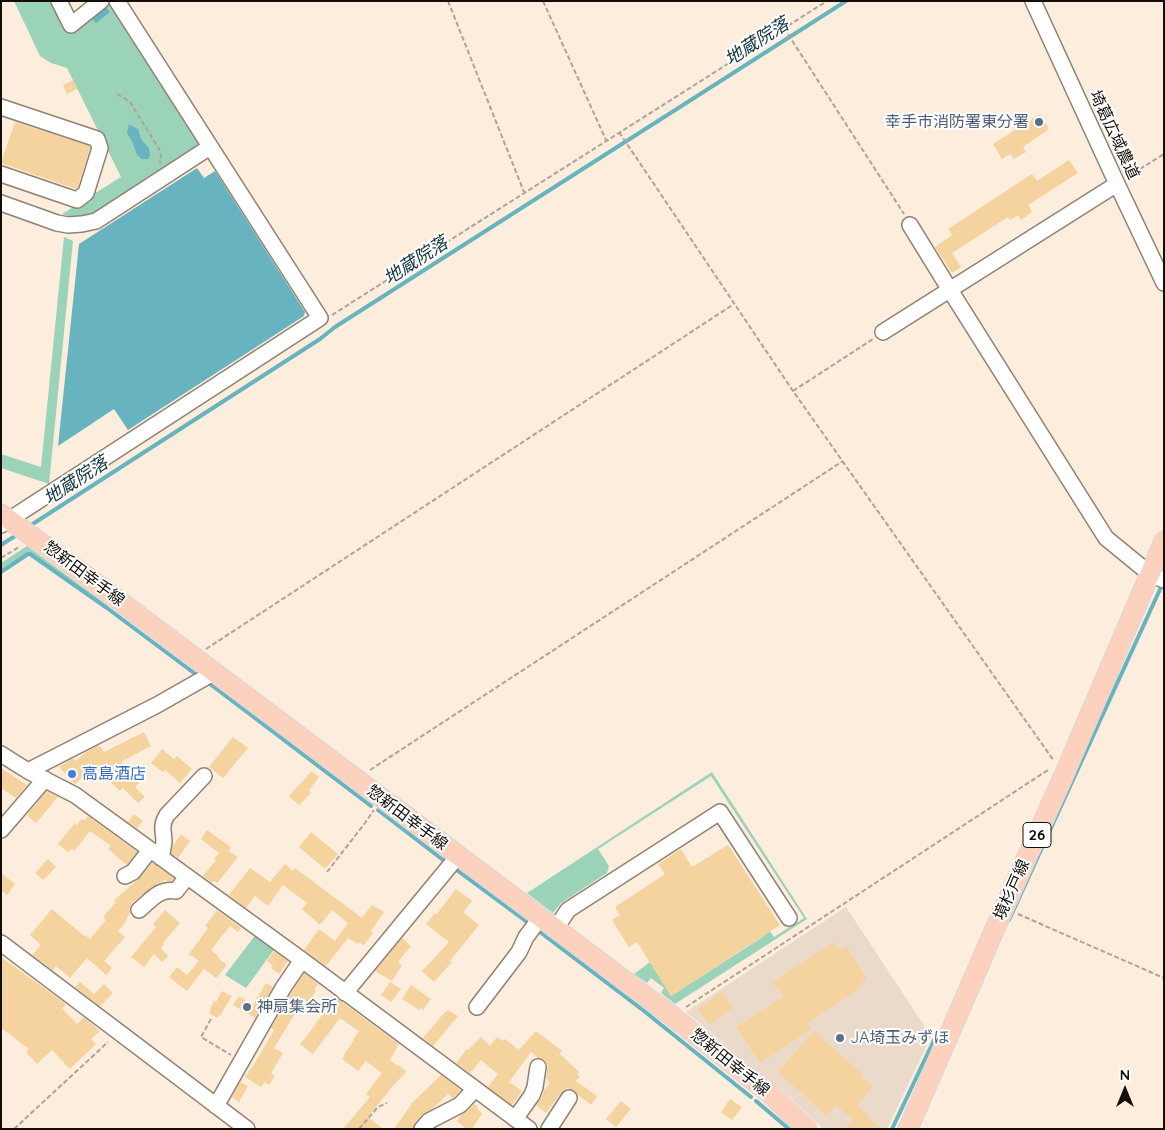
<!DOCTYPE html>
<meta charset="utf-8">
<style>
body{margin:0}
#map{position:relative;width:1165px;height:1130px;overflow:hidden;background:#fdeddd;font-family:Quicksand,sans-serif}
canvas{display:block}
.frame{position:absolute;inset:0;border:2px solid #130e09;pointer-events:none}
.north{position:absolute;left:1100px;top:1065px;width:50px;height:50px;-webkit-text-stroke:4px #fff;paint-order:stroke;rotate:0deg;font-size:14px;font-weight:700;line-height:20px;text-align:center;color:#130e09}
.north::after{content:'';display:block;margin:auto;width:18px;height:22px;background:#130e09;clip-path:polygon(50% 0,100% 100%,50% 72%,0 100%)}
</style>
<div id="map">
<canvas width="1165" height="1130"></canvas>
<div class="frame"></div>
<div class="north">N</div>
</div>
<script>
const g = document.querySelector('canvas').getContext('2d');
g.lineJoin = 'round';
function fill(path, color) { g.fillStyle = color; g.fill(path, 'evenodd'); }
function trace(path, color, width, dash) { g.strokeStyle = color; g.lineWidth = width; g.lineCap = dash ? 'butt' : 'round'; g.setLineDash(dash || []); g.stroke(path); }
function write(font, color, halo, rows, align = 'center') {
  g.font = font + ' Quicksand,"Noto Sans JP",sans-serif'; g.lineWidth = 4; g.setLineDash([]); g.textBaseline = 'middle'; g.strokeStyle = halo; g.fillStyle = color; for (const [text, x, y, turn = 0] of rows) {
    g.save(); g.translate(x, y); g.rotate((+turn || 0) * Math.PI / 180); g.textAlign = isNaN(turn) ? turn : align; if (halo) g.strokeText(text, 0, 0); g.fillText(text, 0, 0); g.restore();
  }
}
const commercial = new Path2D(`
 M846,907L931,1036L887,1129H823L783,1091L686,1012Z`);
const green = new Path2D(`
 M14,1H53L69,32L106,3L114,5L200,139L198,148L95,214L77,219L62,214L121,177L67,68L51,63L40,56Z
 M64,237L73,241L49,484L1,468V454L41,467Z
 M27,546L110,607L31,554L28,553L10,565L9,564L1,571V563Z
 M712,772L807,919L675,1004L661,993L664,988L651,978L647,983L634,974L650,962L671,996L761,938L770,931L774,937L804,918L711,776L598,849L609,866L607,873L561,903L553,913L527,893Z
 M257,933L276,947L246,988L225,975Z`);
const water = new Path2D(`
 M104,5L110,12L96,23L90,16Z
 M128,124L138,129L141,139L149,148L150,156L148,159H142L137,155L132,141L128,135L127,132L129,126Z
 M197,168L204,178L215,171L305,312L304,316L128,430L114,409L58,446L79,244Z`);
const stream = new Path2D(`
 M28,527L320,339L335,327L846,1
 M1,545L18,534
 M1,572L28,554H30L107,608L198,676
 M210,684L371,806
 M378,810L447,863
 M454,868L531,925
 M1009,920L1162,585
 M536,929L644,1011L751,1097
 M756,1101L789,1129
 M892,1129L935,1038`);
const building = new Path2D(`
 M73,80L77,89L67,94L63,85Z
 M1040,114L1049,129L1023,147L1026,152L1014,159L1010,154L1002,159L993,144Z
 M15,122L90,146V148L78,187L76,189L1,163Z
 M1069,160L1078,173L1028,205L1032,212L1021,220L1018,215L1010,220L1008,217L952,253L961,267L952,273L935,247L952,235L948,229L1032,174L1037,181Z
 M144,732L151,746L121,762L141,781L135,787L145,797L138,803L123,788L120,791L95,767L75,784L59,767L73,758L76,761L87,751L99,745L104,752Z
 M233,737L248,748L223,778L209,767Z
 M162,749L174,759L177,756L192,769L180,783L165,770L163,772L151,763Z
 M1,768L27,785L16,798L1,788Z
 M312,771L319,777L309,790L311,793L299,805L289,796Z
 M47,791L58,797L36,823L27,815Z
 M134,814L143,821L137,828L128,822Z
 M88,816L137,852L127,865L108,849L111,846L90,831L74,851L71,849L68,852L58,844L75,823L77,825L81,819L85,820Z
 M207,830L231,847L229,851L238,857L217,883L213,881L212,883L203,876L216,860L214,859L219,853L201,839Z
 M311,832L338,854L325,869L299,847Z
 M181,834L190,841L178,858L171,854L173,846Z
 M728,845L780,925L671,996L637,942L629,947L612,920L620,915L615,907L665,874L658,864L681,849L692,867Z
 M48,859L56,867L43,880L35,873Z
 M152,863L174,878L172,881H167L165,880L151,888L132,903L130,907V913L125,921L126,922L118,931L125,937L104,961L112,968L106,975L87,958L70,978L56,966L53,970L32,955L41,945L30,935L52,909L84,936L85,935L90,939L106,920L103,917L116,902L114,900L141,877Z
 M285,864L293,871L295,868L362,918L372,905L384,912L371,931L373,933L364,945L359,942L358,944L348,938L326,966L304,950L319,929L335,941L348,923L332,910L320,925L302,909L307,903L283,885L268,906L255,896L246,908L229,895L250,868L270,882Z
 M1,873L15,884L7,895L1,890Z
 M456,889L472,901L463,912L479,925L450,961L452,962L434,982L422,971L449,942L426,924L435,913L436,915Z
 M165,910L180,923L163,943L164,944L161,948L168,956L162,962L154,954L144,967L131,957L156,927L153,924Z
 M217,910L241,928L238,932L230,926L211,950L219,957L218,958L227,965L216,978L204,969L187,991L169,977L177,967L187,975L199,961L189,954L208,928L205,926Z
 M402,938L411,946L398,962L402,965L392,981L375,971Z
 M834,942L839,951L846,946L867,979L860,984L862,987L806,1024L812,1029L760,1063L736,1027L783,997L773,982Z
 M274,951L288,961L279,974L271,968L273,965L267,961Z
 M1,957L66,1004L62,1008L77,1024L84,1017L100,1031L91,1039L96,1044L70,1069L52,1050L37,1064L26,1052L29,1049L1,1028Z
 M304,973L318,984L314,990L316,991L307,1005L302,1002L274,1048L283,1053L271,1073L275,1076L269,1085L264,1082L261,1087L245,1077L252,1067V1068L274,1030L271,1028L290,995Z
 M80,982L94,994L104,984L113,993L100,1006L75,987Z
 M390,982L401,989L391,1002L381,995Z
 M266,983L273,987L255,1018L233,1005L239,996L253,1005Z
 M411,985L431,999L423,1010L421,1008L420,1010L402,999Z
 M222,991L232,996L220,1016L219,1015L217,1018L209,1013L211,1010L210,1009L214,1001L216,1002Z
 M722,992L733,1008L709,1025L698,1009Z
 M338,999L399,1044L390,1060L398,1066L399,1065L406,1072L392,1087L368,1117L383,1129H343L370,1097L366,1094L382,1073L366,1061L358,1071L342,1059L344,1057L343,1056L354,1040H353L359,1031L340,1018L313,1054L300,1044L309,1033L331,1003L334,1005Z
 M448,1010L458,1016L433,1046L423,1038L443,1014Z
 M536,1031L562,1051L560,1054L579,1072L577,1074L580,1077L576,1081L597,1096L591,1105L578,1095L574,1090L567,1088L561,1093L546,1113L536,1105L541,1099L544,1090L550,1083L548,1082L549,1081L546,1078L548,1065L546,1063L543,1059L538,1058L531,1052L509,1082L522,1091L512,1105L488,1087L498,1074L481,1060L470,1073L456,1063L467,1049L468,1050L481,1037L490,1046L497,1037L502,1041L505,1039L519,1050Z
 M814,1031L863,1075L861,1077L873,1087L857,1105L868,1115L867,1117L881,1129H845L853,1120L836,1105L826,1115L778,1072Z
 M441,1075L461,1090L453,1098L448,1094L432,1109L422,1115L415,1123L413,1129H394L413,1102Z
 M240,1082L248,1086L239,1102L232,1097Z
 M730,1099L742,1107L732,1120L721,1112Z
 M621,1101L631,1109L616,1127L606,1119Z
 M474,1104L478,1107L477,1109L481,1112V1113L482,1114L472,1129H466L457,1121L461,1115L467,1112Z`);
const path = new Path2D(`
 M448,1L524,192
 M543,1L606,140
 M784,28L904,214
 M117,94L130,102L159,149L161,156L160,163
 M619,132L793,391L1054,761
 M1127,177L1164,154
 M332,315L827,1
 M793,391L873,339
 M1,558L19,547
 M206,649L734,304
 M370,770L843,461
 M327,872L365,823L374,810
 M1018,914L1164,978
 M686,1007L1048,770
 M211,1019L201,1037L231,1055
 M14,1129L108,1042
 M359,1129L378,1107L387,1103`);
const minor = new Path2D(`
 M59,1L71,25L101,1
 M1033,1L1117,184L1164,283
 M1,107L97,139L100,148L86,193L77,200L1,174
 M1,203L57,223L68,225L82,224L96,221L210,147
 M910,225L950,290L1106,538L1150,574L1164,580
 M883,332L1117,184
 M1,525L320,318L117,1
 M1,754L28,771L75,795L302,960L529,1129
 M28,771L157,705L215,672
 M1,830L45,779
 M161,858C162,852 164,846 164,840C163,829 161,825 167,815L204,776
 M125,876L133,872L150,850
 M139,910C151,900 159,888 176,891L187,877
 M556,928L568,910L720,812L789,918
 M1,943L247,1129
 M345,993L458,856
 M477,1007L519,952L526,937L541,917
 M216,1106L283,988L302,960
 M515,1119L532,1095L535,1087L538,1067
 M422,1129L429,1121L460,1105L475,1089
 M549,1129L569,1098`);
const major = new Path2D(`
 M1,514L69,563L672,1016L769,1093L807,1129
 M908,1129L1004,908L1064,775L1164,541`);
const markers = [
 [1039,122,5,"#5c6f8a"],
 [72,774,5,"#3f7fe0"],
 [247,1007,5,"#5c6f8a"],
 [840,1038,5,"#5c6f8a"]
];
const shields = [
 [1037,835,28]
];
const shieldNames = [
 ["26",1037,835]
];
const serviceNames = [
 ["幸手市消防署東分署",1029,122,"right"],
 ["神扇集会所",257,1007],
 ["JA埼玉みずほ",850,1038]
];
const streetNames = [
 ["埼葛広域農道",1114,135,65],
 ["惣新田幸手線",84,574,37],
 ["惣新田幸手線",407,818,37],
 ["境杉戸線",1012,890,-66],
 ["惣新田幸手線",730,1063,39]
];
const shopNames = [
 ["高島酒店",82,774]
];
const waterNames = [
 ["地蔵院落",757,42,-33],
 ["地蔵院落",416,261,-33],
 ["地蔵院落",76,481,-33]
];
fill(commercial, '#ebdaca');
fill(green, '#9bd3b8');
fill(water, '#67b3bf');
trace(stream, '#67b3bf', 4);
fill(building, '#f4d39f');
trace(minor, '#908273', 18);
trace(major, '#d9d8d8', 21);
trace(path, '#afa397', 2, [5, 2.5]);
trace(minor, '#fff', 15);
trace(major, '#fcd1be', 19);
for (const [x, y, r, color] of markers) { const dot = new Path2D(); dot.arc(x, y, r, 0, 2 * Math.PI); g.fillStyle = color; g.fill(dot); trace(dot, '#fff', 2); }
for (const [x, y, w] of shields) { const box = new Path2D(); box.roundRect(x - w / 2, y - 12.5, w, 25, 4); g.fillStyle = '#fff'; g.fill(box); trace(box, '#130e09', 1); }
write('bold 15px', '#130e09', null, shieldNames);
write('16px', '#4e5e75', '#fff', serviceNames, 'left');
write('16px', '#130e09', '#fff', streetNames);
write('16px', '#366cbe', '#fff', shopNames, 'left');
write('italic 18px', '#10363c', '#fff', waterNames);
</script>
